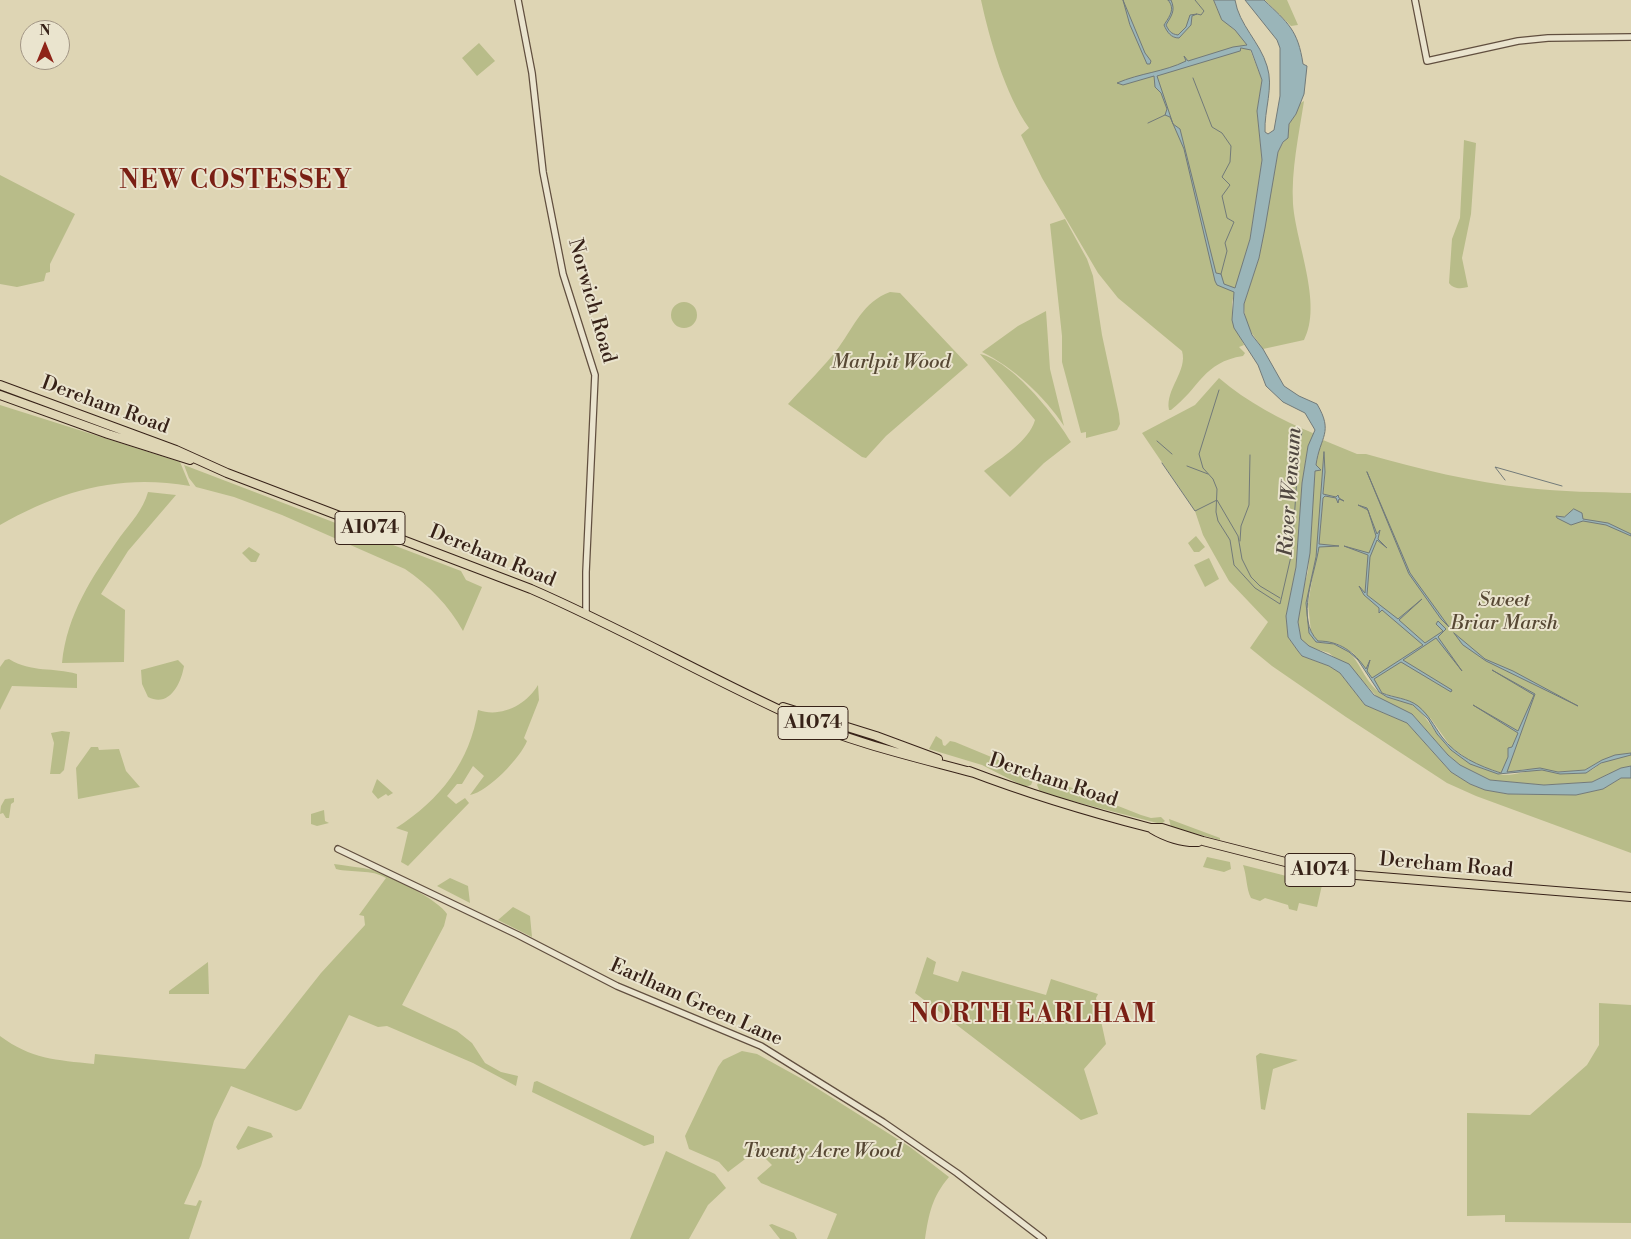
<!DOCTYPE html>
<style>
body{margin:0}
#map{position:relative;width:1631px;height:1239px;overflow:hidden;background:#ded5b4;font-family:"Libre Bodoni",serif}
canvas{display:block}
.north{position:absolute;left:20px;top:20px;width:50px;height:50px;box-sizing:border-box;background:#eae4ce;border:1px solid #a29685;border-radius:50%;rotate:0deg;font-size:14px;font-weight:700;line-height:20px;text-align:center;color:#372218}
.north::after{content:'';display:block;margin:auto;width:18px;height:22px;background:#8f2418;clip-path:polygon(50% 0,100% 100%,50% 72%,0 100%)}
</style>
<div id="map">
<canvas width="1631" height="1239"></canvas>
<div class="north">N</div>
</div>
<script>
const g = document.querySelector('canvas').getContext('2d');
g.lineJoin = 'round';
function fill(path, color) { g.fillStyle = color; g.fill(path, 'evenodd'); }
function trace(path, color, width, dash) { g.strokeStyle = color; g.lineWidth = width; g.lineCap = dash ? 'butt' : 'round'; g.setLineDash(dash || []); g.stroke(path); }
function write(font, color, halo, rows, align = 'center') {
  g.font = font + ' "Libre Bodoni",serif'; g.lineWidth = 4; g.setLineDash([]); g.textBaseline = 'middle'; g.strokeStyle = halo; g.fillStyle = color; for (const [text, x, y, turn = 0] of rows) {
    g.save(); g.translate(x, y); g.rotate((+turn || 0) * Math.PI / 180); g.textAlign = isNaN(turn) ? turn : align; if (halo) g.strokeText(text, 0, 0); g.fillText(text, 0, 0); g.restore();
  }
}
const green = new Path2D(`
 M981,0H1214C1221,24 1235,26 1248,45L1243,47H1249L1262,80L1257,111L1262,160L1250,239L1232,302V320L1244,345L1239,347L1245,353L1243,356C1203,362 1200,388 1171,410H1169C1165,389 1188,371 1182,351L1118,298L1098,273L1042,178L1021,135L1029,128C1005,94 990,41 981,0Z
 M1265,0H1287L1298,25L1291,26Z
 M479,43L495,61L477,76L462,58Z
 M1304,101C1299,134 1291,170 1293,204C1296,244 1323,304 1304,340L1263,349L1246,325L1244,304L1259,258L1278,152L1288,134L1289,124L1296,114L1299,104Z
 M1464,140L1476,143L1471,214L1462,258L1468,287C1461,289 1453,289 1449,283L1452,239L1460,218Z
 M0,175L75,214L50,264V272L46,273L44,281L17,287L0,284Z
 M1065,219L1087,259L1093,276L1102,335L1119,414L1120,424L1117,430L1086,438V432L1081,433L1062,362V336L1050,224Z
 M890,292L900,293L968,365L886,436L866,458L862,457L788,404C805,385 824,367 839,347C855,325 863,302 890,292Z
 M671 315a13 13 0 1 1 26 0a13 13 0 1 1-26 0Z
 M1046,311L1050,369L1064,426C1045,397 1013,367 982,352L1018,326Z
 M980,354C1012,361 1055,415 1071,442L1044,463L1010,497L984,471C1001,458 1029,441 1035,420Z
 M1219,378C1247,402 1281,420 1315,434L1308,446L1302,483L1296,567L1286,616L1288,637L1298,651L1302,656L1329,666L1340,673L1365,705L1407,723L1451,772L1470,784L1485,790L1508,794L1576,795L1603,789L1621,778H1631V853L1476,796L1447,783L1346,717L1272,666L1250,648L1268,622L1229,581L1203,535L1195,511L1142,433L1195,405Z
 M0,405L180,462L190,486C119,474 62,490 0,525Z
 M1323,440L1357,454H1366C1419,469 1472,482 1527,488C1562,492 1597,492 1631,493V753L1602,760L1585,770L1558,772L1554,771L1527,769L1501,773L1473,763L1451,747L1431,719L1409,701L1382,693L1353,653L1338,644L1318,641L1314,637L1311,632L1308,604L1320,533L1325,472L1323,452V476L1316,557L1306,603L1309,633L1319,643C1360,642 1355,672 1380,693C1390,701 1405,698 1415,707C1426,716 1432,728 1441,739C1455,756 1477,768 1499,774C1510,777 1525,771 1536,770C1554,769 1571,777 1589,771C1594,770 1597,765 1602,763C1610,758 1621,755 1631,755V766L1621,768L1592,782L1544,785L1490,780L1460,765L1448,755L1412,714L1380,700L1360,678L1329,653L1309,647L1301,639L1298,622L1300,602L1308,571L1315,470L1319,447Z
 M184,465L461,571L466,580L482,587L463,631C449,606 429,585 405,569L282,515L234,497L196,487L189,478Z
 M148,492L176,495L128,551L101,594L125,610L124,662L62,663C67,614 92,577 120,537C131,522 143,510 148,492Z
 M1196,536L1205,547L1199,552H1194L1188,543Z
 M249,547L260,554L256,562H251L242,553Z
 M1209,558L1219,579L1205,587L1194,565Z
 M9,659C32,673 53,667 77,674V688L12,686L0,710V667L5,660Z
 M178,660L184,666C181,684 169,708 148,697L142,684L141,670Z
 M538,685L539,700L524,738L527,741C521,757 488,792 470,795L484,776L473,766L462,784H457L447,796L456,804L465,798L469,803L408,866L401,862L408,832L396,828C440,800 470,762 478,710C501,718 526,705 538,685Z
 M62,731L70,732L64,770L60,774H50L54,743L51,733Z
 M936,736L942,740L943,745L945,746L950,741L955,742L1030,773L1034,778L1031,785L1025,787L982,765L929,749Z
 M91,747H98L99,750L119,749L126,771L140,787L78,799L76,768Z
 M1041,778H1047L1141,815L1151,818L1161,817L1165,821L1161,824L1045,794L1040,792L1037,785Z
 M377,779L393,793L388,796L386,794L378,799L372,792Z
 M14,798V802L11,804L9,818H6L3,813L0,814L1,806L5,799Z
 M324,810L325,821L329,823L317,826L311,824V814Z
 M1169,819L1220,838V840L1171,827Z
 M1207,857L1230,862L1231,869L1224,872L1203,867Z
 M334,864C346,866 360,867 373,870C389,875 439,900 447,914L444,926L402,1005L457,1031L472,1043L485,1063L501,1072L518,1076L516,1086L473,1063L387,1026L378,1027L349,1015L301,1109L296,1111L231,1086L214,1121L201,1166L184,1204L196,1206L199,1200L202,1201L189,1239H0V1036C31,1059 56,1060 94,1064L95,1054L245,1069L321,973L365,925L364,916L359,915L386,878C372,869 352,873 336,869Z
 M1243,865L1322,885L1317,907L1299,903L1297,911L1289,909L1288,905L1265,898L1260,901L1251,898C1246,888 1247,876 1243,865Z
 M450,878L468,886L470,903L437,886Z
 M513,907L530,916L532,937L498,920Z
 M927,957L936,962L933,974L958,982L962,971L1046,995L1051,979L1098,994L1096,998L1106,1044L1084,1069L1098,1114L1081,1120L915,993Z
 M208,962L209,994H169V991Z
 M1599,1003L1631,1005V1223L1505,1222V1215L1467,1216V1113L1530,1115L1587,1065L1599,1045Z
 M742,1051L757,1054L804,1080L910,1147L949,1177C932,1197 929,1213 925,1239H827L837,1214L761,1183L757,1178L772,1165L757,1150L728,1172L719,1162L689,1149L685,1136L718,1067L723,1060Z
 M1260,1053L1298,1060L1273,1069L1265,1110L1261,1109L1256,1056Z
 M537,1081L654,1136V1143L644,1146L532,1092L534,1082Z
 M248,1126L271,1133L273,1137L238,1150L236,1147Z
 M666,1151L715,1174L726,1188L708,1205L689,1239H630Z
 M772,1224L794,1233L797,1239H780L769,1225Z`);
const water = new Path2D(`
 M1123,0L1145,53L1151,61L1150,64H1147L1130,25Z
 M1168,0H1171C1176,11 1171,16 1166,25C1169,31 1171,34 1178,35L1186,27L1190,15L1197,14L1192,16L1191,25L1179,38C1171,38 1167,32 1164,25C1169,17 1176,9 1168,0Z
 M1214,0H1235C1239,25 1260,42 1267,66C1274,87 1264,110 1265,132L1268,134L1274,130L1280,96V48L1277,40L1245,0H1264C1288,23 1298,30 1303,64L1307,66L1304,94L1296,114L1289,124L1288,138L1283,142L1278,152L1265,228L1259,258L1244,304V313L1252,335L1263,349L1284,386L1299,396L1317,404C1334,433 1320,436 1316,465L1321,470L1315,471L1310,553L1298,622L1301,639L1309,646L1349,664L1374,695L1412,714L1448,755L1460,765L1490,780L1544,785L1592,782L1621,768L1631,766V778H1621L1603,789L1576,795L1508,794L1485,790L1470,784L1451,772L1407,723L1365,705L1340,673L1329,666L1302,656L1298,651L1288,637L1286,616L1296,567L1302,483L1308,446L1315,430L1305,413L1283,402L1266,386L1258,365L1234,328L1232,320L1234,292L1217,285L1215,281L1184,149L1170,117L1165,115L1167,109L1161,93L1155,87L1154,76L1123,85L1117,83C1140,73 1164,72 1186,61L1184,56L1188,61L1233,47L1247,45L1235,30L1222,20ZM1241,48L1251,50L1262,80L1257,111L1262,160L1250,239L1235,288L1224,284L1221,274L1216,273L1180,129L1173,124L1157,76L1240,51Z
 M1324,452L1325,472L1323,494L1336,497L1338,495L1339,498L1344,501L1339,499L1338,503L1336,498L1325,496L1323,498L1319,544L1339,546L1319,547C1315,574 1295,619 1318,641C1340,641 1354,652 1366,669L1370,660L1367,671L1372,678L1423,645L1382,610L1379,613V608L1364,595L1359,586L1365,593L1368,555L1344,546L1369,553L1376,536L1368,510L1358,505L1367,508L1377,534L1380,530L1378,539L1387,548L1377,540L1370,557L1367,595L1398,619L1422,599L1399,620L1425,643L1443,631L1436,624L1438,621L1446,629L1438,637L1462,671L1436,638L1403,660L1452,690L1451,692L1401,662L1374,679L1382,693C1394,698 1408,698 1418,706C1429,715 1434,726 1442,737C1456,756 1479,766 1501,773L1508,757V748L1512,747L1518,733L1473,705L1518,731L1534,695L1492,670L1535,694L1507,772L1540,768L1558,772L1585,770L1602,760L1615,755L1631,753V755L1601,763L1586,773L1560,774L1542,770L1498,774L1470,764L1451,750L1437,734L1428,719L1413,705L1387,697L1379,692L1358,660L1349,652L1334,644L1316,642L1309,633L1306,603L1316,557Z
 M1367,472L1410,573L1449,627L1441,619L1409,574Z
 M1574,509L1582,513L1583,519L1608,523L1631,534V536L1606,525L1583,521L1571,525L1557,518L1556,516L1564,517Z
 M1454,633L1485,659L1513,671L1578,706L1486,661L1463,645Z`);
const stream = new Path2D(`
 M1195,0L1204,11L1201,15L1197,14
 M1193,78L1212,127L1222,133L1231,146L1230,162L1222,177L1230,185L1222,196L1227,218L1234,222L1225,243L1227,251L1221,274
 M1148,123L1165,115
 M1219,390L1199,454L1203,468L1213,479L1217,489L1216,512L1218,521L1230,540L1234,565L1255,588L1280,604L1292,552L1299,446L1302,432
 M1157,441L1172,454
 M1162,463L1195,511L1217,500L1238,536L1242,559L1251,577L1260,586L1280,598
 M1187,466L1208,474
 M1505,480L1495,467L1562,486
 M1240,541L1241,526L1249,505L1250,455`);
const tertiary = new Path2D(`
 M518,0L532,73L543,172L563,274L595,375L586,572V614
 M1415,0L1427,61L1518,41L1548,38L1631,37
 M338,849L518,935L617,986L761,1046L883,1122L957,1173L1043,1239`);
const trunk = new Path2D(`
 M0,385L176,450L227,473L531,589C621,628 707,677 797,718C853,743 915,757 974,773
 M0,395L108,434L190,460
 M783,707L876,736L938,759
 M969,771C1029,794 1089,812 1151,828H1162L1203,841L1305,867L1356,875L1631,897
 M1152,829C1165,837 1183,843 1198,842`);
const shields = [
 [370,528,70],
 [813,723,70],
 [1320,870,70]
];
const shieldNames = [
 ["A1074",370,528],
 ["A1074",813,723],
 ["A1074",1320,870]
];
const streetNames = [
 ["Norwich Road",591,301,74],
 ["Dereham Road",105,406,20],
 ["Dereham Road",492,557,22],
 ["Dereham Road",1053,781,18],
 ["Dereham Road",1446,866,5],
 ["Earlham Green Lane",696,1003,24]
];
const parkNames = [
 ["Marlpit Wood",891,363],
 ["Sweet",1504,601],
 ["Briar Marsh",1504,624],
 ["Twenty Acre Wood",822,1152]
];
const waterNames = [
 ["River Wensum",1291,492,-86]
];
const districtNames = [
 ["NEW COSTESSEY",236,182],
 ["NORTH EARLHAM",1033,1016]
];
fill(green, '#b8bc89');
fill(water, '#9ab5b9');
trace(water, '#727a79', 1);
trace(stream, '#727a79', 1);
trace(tertiary, '#614f3f', 8);
trace(trunk, '#372218', 10);
trace(tertiary, '#eae4ce', 5.5);
trace(trunk, '#ded5b4', 8);
for (const [x, y, w] of shields) { const box = new Path2D(); box.roundRect(x - w / 2, y - 16.5, w, 33, 4); g.fillStyle = '#eae4ce'; g.fill(box); trace(box, '#372218', 1); }
write('bold 19px', '#372218', null, shieldNames);
write('20px', '#372218', '#eae4ce', streetNames);
write('italic 20px', '#574834', '#eae4ce', parkNames);
write('italic 21px', '#504740', '#eae4ce', waterNames);
g.letterSpacing = '1px';
write('bold 25px', '#7a1f14', '#eae4ce', districtNames);
g.letterSpacing = '0px';
</script>
